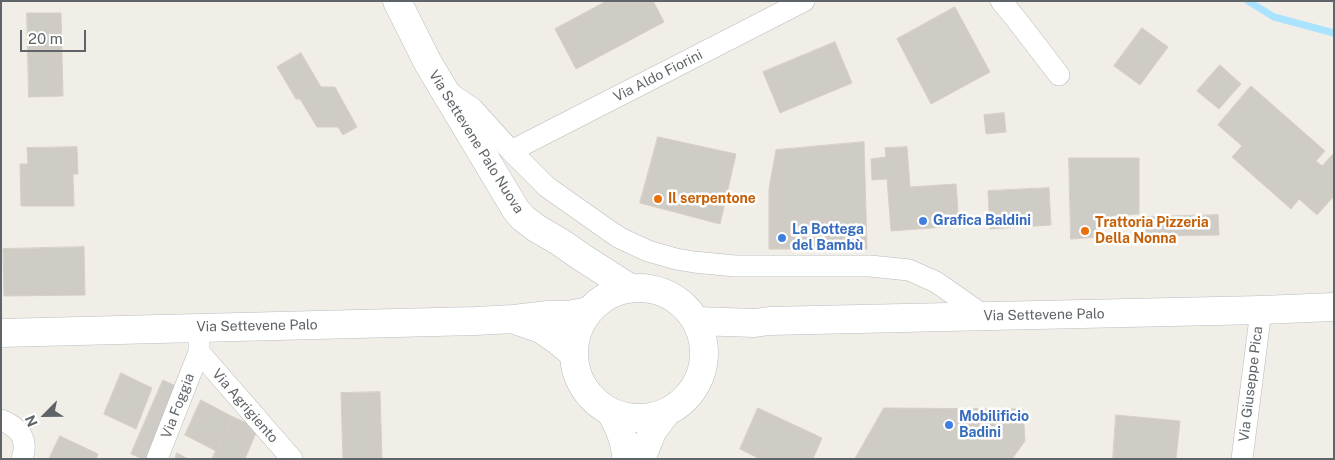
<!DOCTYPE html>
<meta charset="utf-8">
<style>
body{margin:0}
#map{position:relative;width:1335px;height:460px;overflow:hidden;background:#f1eee7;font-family:"Public Sans",sans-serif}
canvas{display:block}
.frame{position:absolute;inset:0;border:2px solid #5e6468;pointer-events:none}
.north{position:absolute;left:20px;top:390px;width:50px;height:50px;-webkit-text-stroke:4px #fff;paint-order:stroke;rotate:247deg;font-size:14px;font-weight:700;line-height:20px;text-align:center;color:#5e6468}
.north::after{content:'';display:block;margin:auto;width:18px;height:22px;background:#5e6468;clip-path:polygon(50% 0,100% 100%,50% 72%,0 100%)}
.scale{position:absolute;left:20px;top:30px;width:66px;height:22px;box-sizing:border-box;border:2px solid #5e6468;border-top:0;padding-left:6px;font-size:15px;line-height:18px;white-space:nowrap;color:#5e6468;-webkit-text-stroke:4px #fff;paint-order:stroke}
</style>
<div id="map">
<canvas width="1335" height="460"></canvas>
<div class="frame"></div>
<div class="north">N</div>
<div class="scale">20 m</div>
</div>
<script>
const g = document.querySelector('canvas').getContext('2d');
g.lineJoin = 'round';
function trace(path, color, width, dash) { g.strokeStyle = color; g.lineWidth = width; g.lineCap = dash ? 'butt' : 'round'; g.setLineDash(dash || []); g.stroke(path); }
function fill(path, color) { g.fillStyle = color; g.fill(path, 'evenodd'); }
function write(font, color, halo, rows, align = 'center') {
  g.font = font + ' "Public Sans",sans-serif'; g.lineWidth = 5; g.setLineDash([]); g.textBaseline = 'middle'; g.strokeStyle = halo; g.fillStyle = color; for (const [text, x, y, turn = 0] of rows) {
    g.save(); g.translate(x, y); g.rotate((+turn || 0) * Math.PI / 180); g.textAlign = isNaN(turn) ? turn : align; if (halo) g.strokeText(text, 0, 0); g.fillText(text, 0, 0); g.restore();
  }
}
const stream = new Path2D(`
 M1248,1L1274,17L1334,33`);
const building = new Path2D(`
 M607,1H653L664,22L576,69L555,29Z
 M955,7L990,72L931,104L897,39Z
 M27,13H61L63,96L29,97Z
 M1142,28L1168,47L1140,85L1114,66Z
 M835,42L852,83L780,113L763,72Z
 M301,53L321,87H335L357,127L343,135L338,127H317L300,99H296L277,67Z
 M1220,65L1241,84L1219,109L1197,91Z
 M1251,86L1325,151L1316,161L1322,166L1334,153V196L1317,215L1299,199L1291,209L1232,157L1242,146L1218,125Z
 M1004,113L1006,132L986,134L984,115Z
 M658,137L736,154L720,224L640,203Z
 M864,142L867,249H769V189L776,150Z
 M77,147L78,174H73L74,206H21L20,164H28L27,148Z
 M907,147L910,187L956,184L959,226L891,231L887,179L872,180L871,159L886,157L885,148Z
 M1069,158H1139V214L1099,217L1100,237L1071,239Z
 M1049,188L1051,225L990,229L988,191Z
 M1218,215L1219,235L1146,236V217Z
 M84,247L85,295L4,296L3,249Z
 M121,373L152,388L136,429L104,414Z
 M163,380L180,388L151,459H143L131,454Z
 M380,392L382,459H343L341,393Z
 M201,400L233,417L216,451L185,435Z
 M758,408L822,438L813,459H760L740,449Z
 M884,408L1023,409L1025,441L1012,459H855Z
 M1116,415L1180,421L1176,459H1113Z
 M233,417L258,428L245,459H212Z
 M60,436L98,454L96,459H49Z
 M177,453L188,459H175Z`);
const street = new Path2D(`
 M1001,1L1016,19L1059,75
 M447,91L473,109L511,151L547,187L608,230L620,238L648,251L676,259L694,262L735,266H870L909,270L936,282L986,317
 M511,151L804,1
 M199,352L292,459
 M1,420C19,427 29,439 22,459
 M157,459L199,352V342
 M1242,459L1261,310`);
const secondary = new Path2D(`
 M397,1L428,63L516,210L523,218L536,228L560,242L583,258L630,288
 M574 353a65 65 0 1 1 130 0a65 65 0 1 1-130 0Z
 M515,320L541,329L557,340L574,354
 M696,321L755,323L769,321L1261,310L1334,307
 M1,333L475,321L514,319L548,315H568L589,311
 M610,411C619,426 626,441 626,459
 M641,459L653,430L666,413`);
const markers = [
 [658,199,5,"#e8710a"],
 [923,221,5,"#3f7fe0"],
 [1085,231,5,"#e8710a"],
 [782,238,5,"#3f7fe0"],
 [949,425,5,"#3f7fe0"]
];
const streetNames = [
 ["Via Aldo Fiorini",658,76,-27],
 ["Via Settevene Palo Nuova",476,142,58],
 ["Via Settevene Palo",1044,315,-1],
 ["Via Settevene Palo",257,326,-1],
 ["Via Giuseppe Pica",1251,384,-83],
 ["Via Foggia",178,406,-69],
 ["Via Agrigiento",245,406,49]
];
const foodNames = [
 ["Il serpentone",668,199],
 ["Trattoria Pizzeria",1095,223],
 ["Della Nonna",1095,239]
];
const shopNames = [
 ["Grafica Baldini",933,221],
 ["La Bottega",792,230],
 ["del Bambù",792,246],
 ["Mobilificio",959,417],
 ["Badini",959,433]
];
trace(stream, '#a9e3ff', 7);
fill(building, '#cfcbc5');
trace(building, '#d7cfc4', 1);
trace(street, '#b7babe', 22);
trace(secondary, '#b8bcc1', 29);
trace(street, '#fff', 21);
trace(secondary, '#fff', 28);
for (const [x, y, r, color] of markers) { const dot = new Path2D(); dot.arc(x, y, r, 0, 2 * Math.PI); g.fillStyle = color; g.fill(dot); trace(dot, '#fff', 2); }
write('14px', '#5e6468', '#fff', streetNames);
write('bold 14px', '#c56008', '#fff', foodNames, 'left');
write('bold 14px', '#366cbe', '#fff', shopNames, 'left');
</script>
